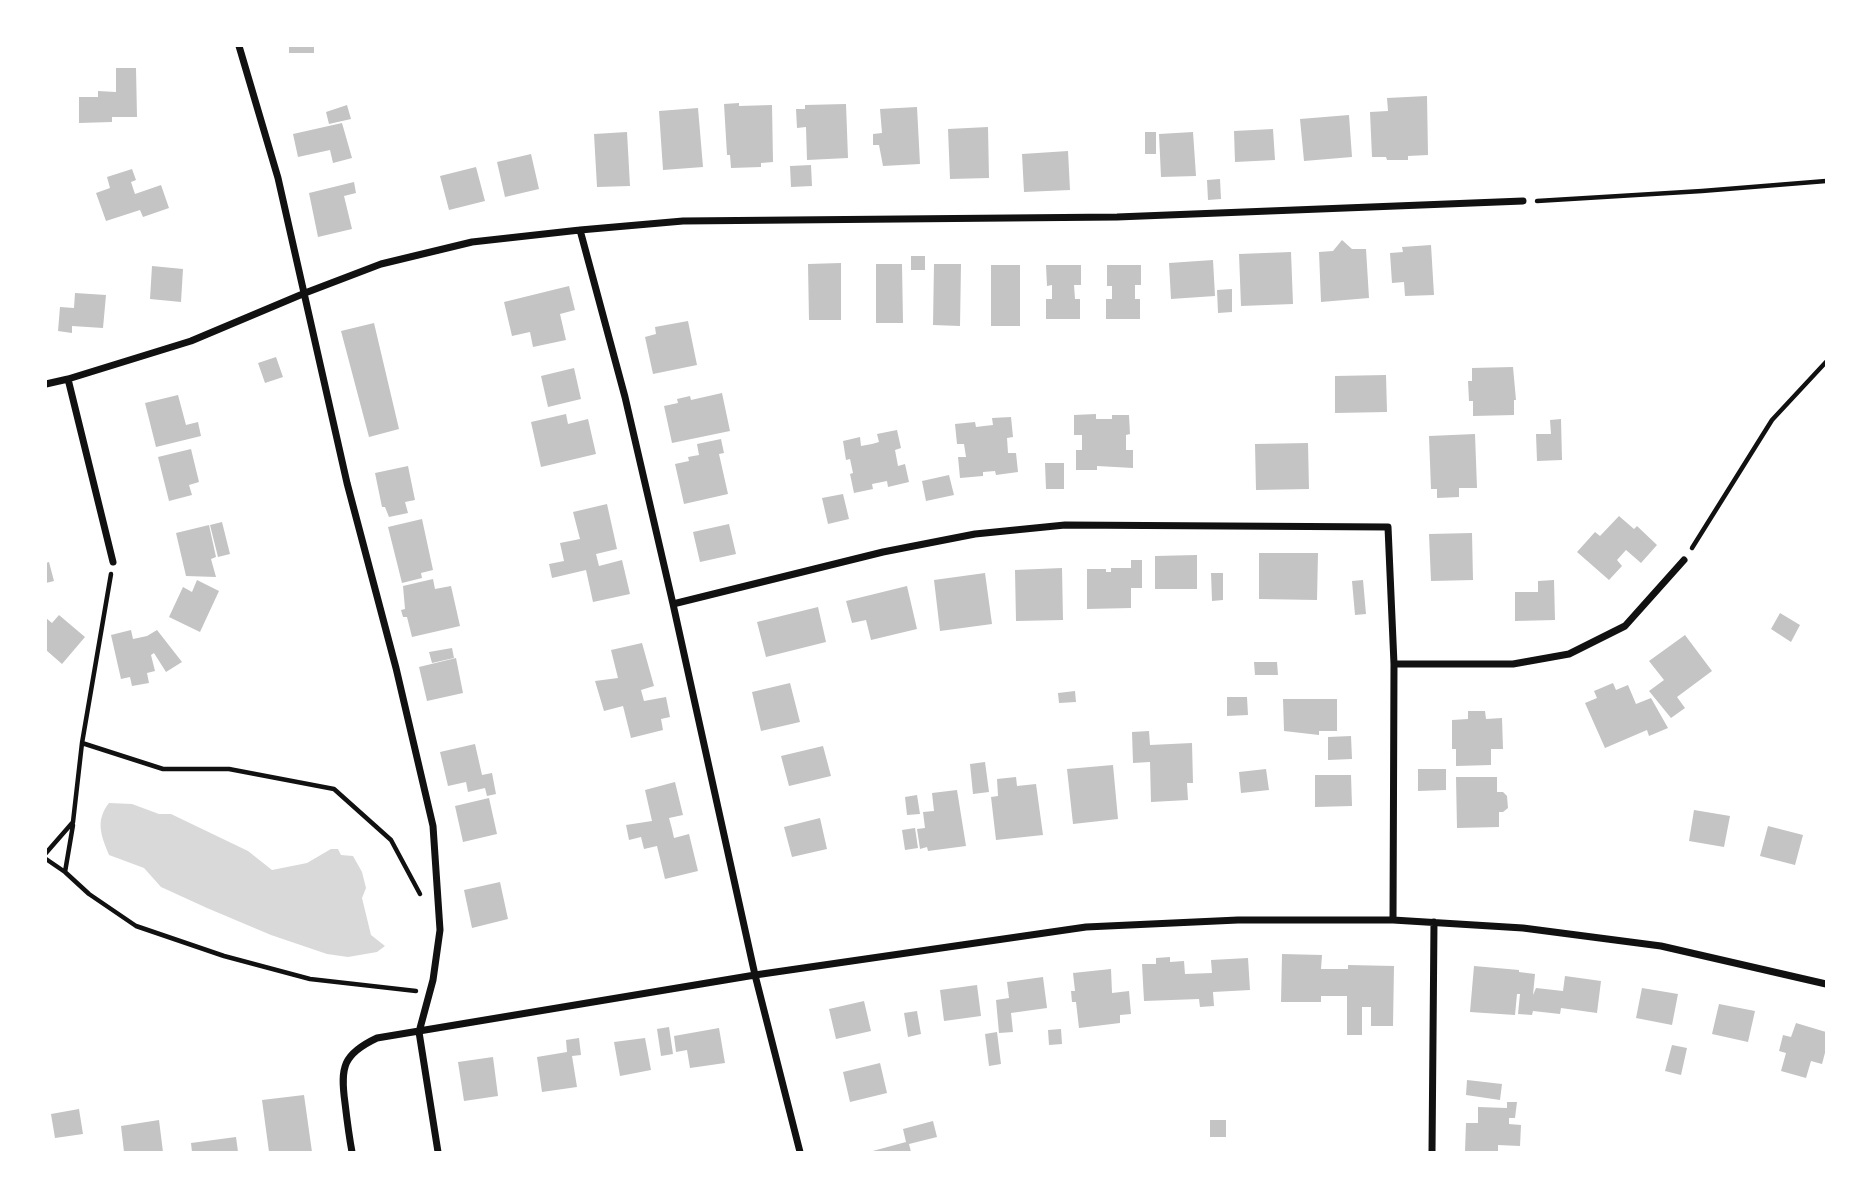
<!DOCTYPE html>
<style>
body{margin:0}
#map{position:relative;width:1872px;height:1198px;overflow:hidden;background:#fff;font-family:"IBM Plex Sans",sans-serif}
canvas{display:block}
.frame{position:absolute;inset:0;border:47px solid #fff;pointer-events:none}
</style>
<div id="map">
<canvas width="1872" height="1198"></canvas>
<div class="frame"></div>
</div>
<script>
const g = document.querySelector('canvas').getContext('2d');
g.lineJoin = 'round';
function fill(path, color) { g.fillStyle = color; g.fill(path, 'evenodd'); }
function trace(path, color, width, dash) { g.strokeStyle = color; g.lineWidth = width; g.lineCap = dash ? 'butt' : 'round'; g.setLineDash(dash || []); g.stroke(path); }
const water = new Path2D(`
 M109,803L132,804L159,814H171L248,851L272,870L307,863L331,849H338L341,855L353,856L362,872L366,888L362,898L371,935L385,946L377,952L348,957L327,954L271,935L207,908L161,887L144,868L109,855C101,835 95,821 109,803Z`);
const building = new Path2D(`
 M289,46H314V53H289Z
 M116,68H136L137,117H112V122L79,123V97H98V91L116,92Z
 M1427,96L1428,155L1408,156V160H1387L1386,157H1372L1370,112L1388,111L1387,98Z
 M739,103V106L772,105L773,162L761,163V167L731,168L730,155H727L724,104Z
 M846,104L848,158L807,160L806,127L797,128L796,109H805V105Z
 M347,105L351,119L329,124L326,112Z
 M917,107L920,164L883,166L879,145H873V134L882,133L880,109Z
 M698,108L703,167L663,170L659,111Z
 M1349,115L1352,157L1304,161L1300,119Z
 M342,123L352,158L333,163L330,150L298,157L293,134Z
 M988,127L989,178L950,179L948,129Z
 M1273,129L1275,160L1235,162L1234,131Z
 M627,132L630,186L597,187L594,134Z
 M1145,132H1156V154H1145Z
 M1193,132L1196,176L1161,177L1159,134Z
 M1068,151L1070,190L1024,192L1022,154Z
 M531,154L539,189L505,197L497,162Z
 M811,165L812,186L791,187L790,166Z
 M476,167L485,201L449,210L440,176Z
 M132,169L136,180L131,182L135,194L161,185L169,208L143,217L140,210L106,221L96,193L110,188L107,177Z
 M1220,179L1221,199L1208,200L1207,180Z
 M354,182L356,193L344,196L352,229L318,237L309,193Z
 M1342,240L1352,249H1366L1369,298L1321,302L1319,252L1333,251Z
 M1431,245L1434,295L1405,296L1404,282L1392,283L1390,253L1403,252L1402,247Z
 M1291,252L1293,304L1241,306L1239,254Z
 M911,256H925V270H911Z
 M1213,260L1215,296L1171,299L1169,263Z
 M841,263V320H809L808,264Z
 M876,264H902L903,323H876Z
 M934,264H961L960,326L933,325Z
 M991,265H1020V326H991Z
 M1046,265H1081V285H1074L1075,299H1080V319H1046V299H1052V285L1047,286Z
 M1107,265H1141V285H1135V299H1140V319H1106V299H1112V286H1107Z
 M152,266L183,269L181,302L150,299Z
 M569,286L575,310L560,314L566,340L533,347L530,332L512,336L504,302Z
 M1232,289V312L1218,313L1217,290Z
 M75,293L106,295L103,328L72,326V333L58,331L60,307L74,308Z
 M688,321L697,365L653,374L645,337L656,334L655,327Z
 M374,323L399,429L369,437L341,331Z
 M276,357L283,377L265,383L258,363Z
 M1513,367L1516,400H1514V415L1473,416V401H1469L1468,381H1472V368Z
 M574,368L581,399L548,407L541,376Z
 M1386,375L1387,412L1335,413V376Z
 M722,393L730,431L672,443L664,406L678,403L677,399L690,396L691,400Z
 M178,395L186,425L198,422L201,436L156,447L145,403Z
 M566,414L568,424L588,419L596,454L541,467L531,422Z
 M1096,414V419H1112V415H1129L1130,434L1126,435V450H1133V468L1097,466V470H1076V450H1082V435H1074V415Z
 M1011,417L1013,437L1007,438L1008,453H1016L1018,472L996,475L995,471L983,472V476L960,478L958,457H966L964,444H957L955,424L975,422L976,427L984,426L993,425L992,418Z
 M1561,419L1562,460L1537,461L1536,434H1551L1550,420Z
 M897,430L901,448L895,450L898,466L905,464L909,482L888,487L887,481L872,484L873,489L854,493L850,474L853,473L850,459L846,460L843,441L860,437L861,446L872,444L879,442L877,434Z
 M1475,434L1477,488H1459V497L1437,498V489H1431L1429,436Z
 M721,439L724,453L719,454L728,494L684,504L675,464L689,461L688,457L699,455L697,444Z
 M1308,443L1309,489L1256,490L1255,444Z
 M191,449L199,482L189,485L192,495L169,501L158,457Z
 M1045,463H1064V489H1046Z
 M408,466L415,500L405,502L408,513L389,517L385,507H382L375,473Z
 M949,475L954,495L926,501L922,481Z
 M843,494L849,519L828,524L822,498Z
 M607,504L617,549L596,554L599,566L622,560L630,594L593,602L586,570L552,578L549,564L564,561L560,543L580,539L573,512Z
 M1619,516L1634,529L1637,526L1657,545L1641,563L1626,550L1617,560L1622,566L1609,580L1577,552L1595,532L1600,536Z
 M422,519L433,570L421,573L422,578L402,583L388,527Z
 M222,522L230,554L218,557L210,525Z
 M729,524L736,554L700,562L693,532Z
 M209,525L216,557L211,559L216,577L186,576L176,533Z
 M1472,533L1473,580L1431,581L1429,534Z
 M1259,553H1318L1317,600L1259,599Z
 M1197,555V589H1155V556Z
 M1131,560H1142V588H1131V608L1087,609V569H1106V572H1111V568H1131Z
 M49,562L54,581L46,583V563Z
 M1062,568L1063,620L1016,621L1015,570Z
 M985,573L992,624L940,631L934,580Z
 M1211,573H1223V600L1212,601Z
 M433,579L435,589L451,586L460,626L412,637L407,617H403L401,610L405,609L403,586Z
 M197,580L219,591L200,632L169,617L183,587L192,592Z
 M1363,580L1366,614L1355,615L1352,581Z
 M1554,580L1555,620L1515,621V592H1538V581Z
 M907,586L917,629L871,640L866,620L852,623L846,601Z
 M818,607L826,642L766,657L757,622Z
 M1780,613L1800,625L1791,642L1771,629Z
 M59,615L85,637L62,664L46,650V618L52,623Z
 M131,630L133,639L147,636L157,630L182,662L166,672L154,653L151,655L155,671L147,673L149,683L132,686L130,677L121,679L111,635Z
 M1685,635L1712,671L1677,697L1685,708L1671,718L1649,691L1664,680L1649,661Z
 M642,643L654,686L641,690L644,701L666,697L670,717L661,719L663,730L631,738L623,706L604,711L595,681L618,678L611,650Z
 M452,648L454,658L432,663L429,652Z
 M456,658L463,693L427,701L419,667Z
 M1254,662H1277L1278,675H1255Z
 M790,683L800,722L761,731L752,692Z
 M1613,683L1616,690L1628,685L1636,704L1651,698L1668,728L1649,736L1647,730L1605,748L1585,703L1597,698L1594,691Z
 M1075,691L1076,702L1059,703L1058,693Z
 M1227,697H1247L1248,715L1227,716Z
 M1283,699H1337V731H1319V735L1284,731Z
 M1468,711H1485L1486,719L1502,718L1503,749H1491V765L1456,766V749H1452V720L1468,719Z
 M1149,731L1150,745L1192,743L1193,783H1187L1188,800L1151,802L1150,762L1133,763L1132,732Z
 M1351,736L1352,759L1328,760V737Z
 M475,744L482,775L492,773L496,794L487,796L485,788L468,792L466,782L448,786L440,752Z
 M823,746L831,776L789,786L781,756Z
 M985,762L989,792L973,794L970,764Z
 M1113,765L1118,819L1073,824L1067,769Z
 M1266,769L1269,790L1241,793L1239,772Z
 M1418,769H1446V790L1418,791Z
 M1315,775H1351L1352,806L1315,807Z
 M1016,777L1017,786L1036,784L1043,835L996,840L991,797L998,796L997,779Z
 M1456,777H1497V792H1503L1507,796L1508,808L1503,812H1499V827L1457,828Z
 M675,782L683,815L669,818L672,829L674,838L689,834L698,871L665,879L657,846L644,849L641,837L629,840L626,825L652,821L645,790Z
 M957,790L966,846L928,851L927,847L920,849L917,829L925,828L923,812L934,811L932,793Z
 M917,795L920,814L907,815L905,797Z
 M489,798L497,834L463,842L455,806Z
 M1694,810L1730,816L1724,847L1689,841Z
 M820,818L827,849L792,857L784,827Z
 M1768,826L1803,835L1795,865L1760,856Z
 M915,828L918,848L905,850L902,830Z
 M500,882L508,919L472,928L464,890Z
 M1282,954L1322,955L1321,969H1348V965L1394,966L1393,1026H1371V1007H1362V1035H1347V996H1321V1002H1281Z
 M1170,957V962L1184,961L1185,974L1212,973L1211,960L1248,958L1250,990L1213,992L1214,1006L1200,1007L1199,999L1144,1001L1142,964H1156V958Z
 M1474,966L1519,970V972L1535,974L1533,995L1536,988L1563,991L1565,976L1601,981L1597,1013L1561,1008L1560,1014L1533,1011L1532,1015L1518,1014L1520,994H1517L1515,1015L1470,1012Z
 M1111,969L1112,993L1129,991L1131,1014L1120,1015V1023L1079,1028L1076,1002H1072L1071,991H1075L1073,973Z
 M1043,977L1047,1008L1011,1013L1013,1032L999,1033L996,1000L1009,998L1007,982Z
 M977,985L981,1016L944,1021L940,990Z
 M1642,988L1678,994L1672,1025L1636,1018Z
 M864,1001L871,1031L836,1039L829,1009Z
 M1719,1004L1755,1011L1748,1042L1712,1034Z
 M917,1011L921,1034L908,1037L904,1013Z
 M1796,1023L1826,1032V1049L1822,1064L1811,1061L1806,1078L1781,1071L1786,1053L1779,1051L1783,1035L1791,1037Z
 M669,1027L673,1054L661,1056L657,1029Z
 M719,1028L725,1063L690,1068L687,1050L676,1052L674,1036Z
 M1061,1029L1062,1044L1049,1045L1048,1030Z
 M997,1032L1001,1064L989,1066L985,1034Z
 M579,1038L581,1055L572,1056L577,1087L542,1092L537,1057L567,1052L566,1040Z
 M645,1038L651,1070L620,1076L614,1042Z
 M1672,1045L1687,1048L1681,1075L1665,1071Z
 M493,1057L498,1096L464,1101L458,1062Z
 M880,1063L887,1093L850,1102L843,1072Z
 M1467,1080L1502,1084L1500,1100L1466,1095Z
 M304,1095L312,1152H269L262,1100Z
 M1507,1102H1517L1515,1118H1509V1124L1521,1125L1520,1146L1498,1145V1152H1465L1466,1123H1478V1107L1507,1108Z
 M79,1109L83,1134L55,1138L51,1114Z
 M159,1120L163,1152H124L121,1126Z
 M1210,1120H1226V1137H1210Z
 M933,1121L937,1137L909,1144L911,1152H869L906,1142L903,1129Z
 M236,1137L238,1152H192L191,1143Z`);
const path = new Path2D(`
 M1537,201L1702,191L1826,181
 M1692,548L1772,420L1826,362
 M82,743L111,574
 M46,853L73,822L82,743L163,769H229L334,789L391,840L420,894
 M46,859L65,872L89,894L136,926L224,956L310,979L416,991
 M65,872L73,825`);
const minor = new Path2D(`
 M239,46L278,178L347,483L396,668L433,826L440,930L433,980L419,1032L438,1152
 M580,230L625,397L673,604L755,975L800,1152
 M68,379L113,562
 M46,384L68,379L191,341L305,293L381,264L472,242L580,230L683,221L1117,217L1523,201
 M673,604L883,552L975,534L1065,525L1388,527L1394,664L1393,920
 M1394,664H1513L1569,654L1625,626L1684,560
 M352,1152C349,1136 347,1120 345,1103C340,1067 343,1054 377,1038L755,975L1086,927L1238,920H1393L1523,928L1661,946L1826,984
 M1432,1152L1434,922`);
fill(water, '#d9d9d9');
fill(building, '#c4c4c4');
trace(path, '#111', 4.5);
trace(minor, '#111', 7);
</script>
